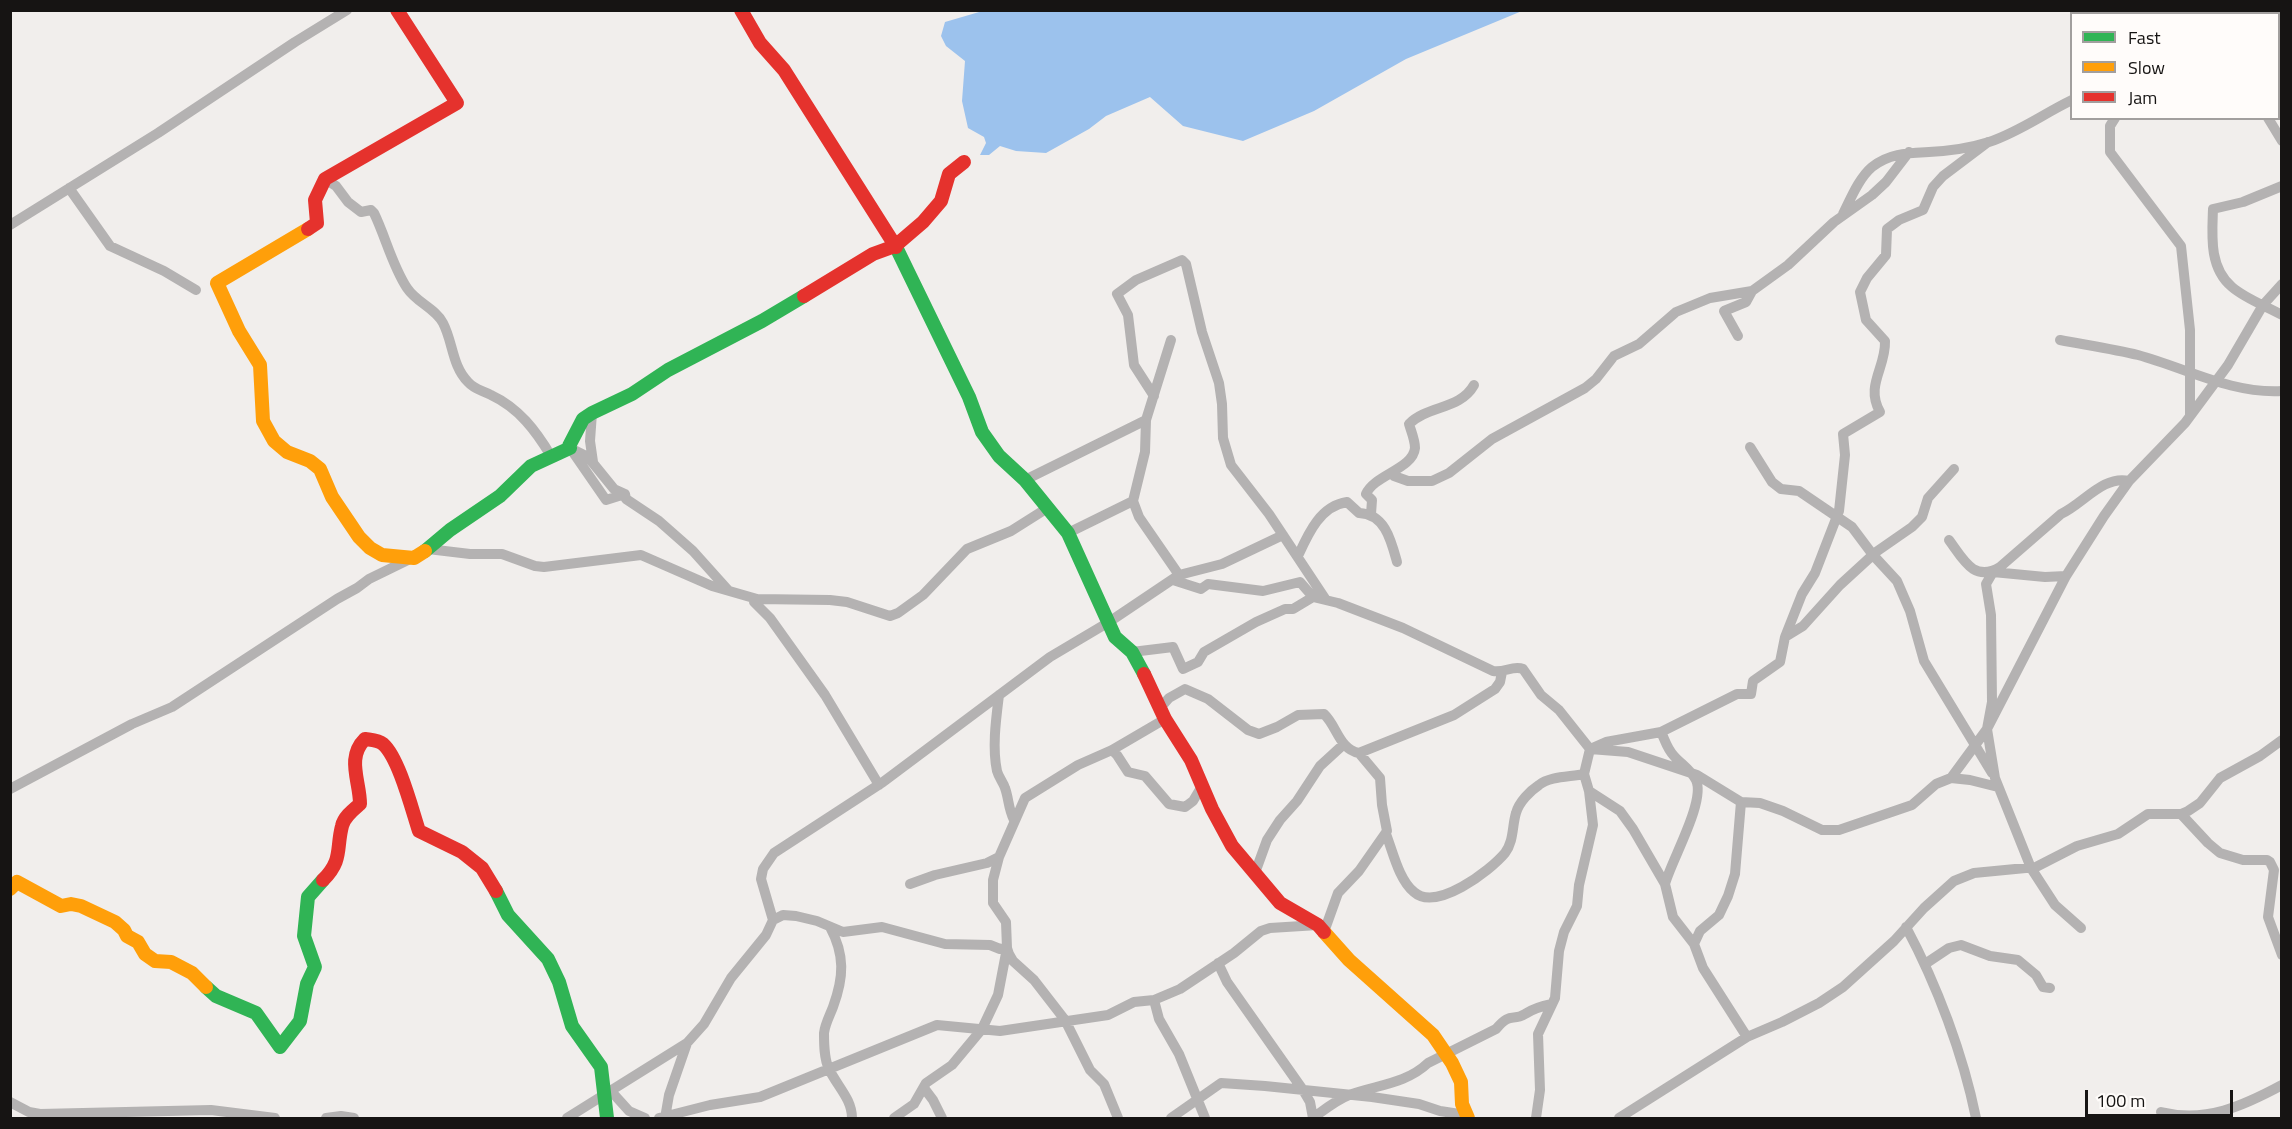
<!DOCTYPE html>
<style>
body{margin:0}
#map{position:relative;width:2292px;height:1129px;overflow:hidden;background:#f1eeec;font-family:"Titillium Web",sans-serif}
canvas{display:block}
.frame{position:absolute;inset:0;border:12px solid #161413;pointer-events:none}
.legend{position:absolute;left:2070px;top:12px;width:210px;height:108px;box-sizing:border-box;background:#fffcfa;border:2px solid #a29f9e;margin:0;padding:8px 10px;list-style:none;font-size:18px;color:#161413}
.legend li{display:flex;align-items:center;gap:12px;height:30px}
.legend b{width:30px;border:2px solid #a29f9e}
.scale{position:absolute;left:2085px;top:1090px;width:148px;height:27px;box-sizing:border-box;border:3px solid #161413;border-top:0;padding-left:8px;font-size:18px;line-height:21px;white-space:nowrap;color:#161413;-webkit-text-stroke:4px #fffcfa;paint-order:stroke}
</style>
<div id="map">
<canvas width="2292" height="1129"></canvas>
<div class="frame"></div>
<ul class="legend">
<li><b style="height:8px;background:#30b455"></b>Fast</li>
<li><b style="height:8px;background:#ff9f0a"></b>Slow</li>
<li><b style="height:8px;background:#e5322d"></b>Jam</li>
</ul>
<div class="scale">100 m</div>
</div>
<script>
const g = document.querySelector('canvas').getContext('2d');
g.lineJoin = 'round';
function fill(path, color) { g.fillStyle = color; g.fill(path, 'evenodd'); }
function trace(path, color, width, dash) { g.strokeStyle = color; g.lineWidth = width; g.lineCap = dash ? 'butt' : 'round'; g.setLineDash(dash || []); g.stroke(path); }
const water = new Path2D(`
 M986,10H1522V11L1406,59L1314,111L1243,141L1183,126L1150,97L1106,116L1089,129L1046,153L1016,151L1000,146L989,155H980L986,143L984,137L968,128L962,101L965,61L946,46L941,36L945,22Z`);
const street = new Path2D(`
 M2203,10L2205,14
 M2177,14L2178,10
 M2115,118L2110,126V152L2181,246L2190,330V416
 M2268,118L2282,141
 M325,179L336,186L348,202L361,212L371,210L374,213C386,238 392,265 407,288C417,303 435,308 443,323C453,342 452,366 468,382C475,390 482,390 491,395C519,408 536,431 551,456
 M2282,186L2243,202L2213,209C2212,236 2209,268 2232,287C2246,299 2266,306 2282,315
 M69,188L110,246L164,271L196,290
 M1843,214C1851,198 1859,178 1872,167C1889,153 1909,153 1929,152C1949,151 1970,148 1989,142C2019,132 2043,114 2072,100
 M10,225L158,133L295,42L347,10
 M1738,336L1724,311L1746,302L1752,291L1788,265L1834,222L1872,195L1886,182L1909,152
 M1171,340L1146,420L1145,452L1133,501L1139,517L1179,575
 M2060,340C2086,345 2113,349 2138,355C2186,368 2231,394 2282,391
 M1154,396L1134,365L1128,315L1117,294L1136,280L1182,260L1186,264L1202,332L1219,383L1222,404L1223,438L1231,465L1269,514L1326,600
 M592,413L590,441L593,462
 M1750,447L1772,482L1781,489L1799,491L1852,527L1873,555L1897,581L1910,611L1924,661L1992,773
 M570,448L588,457L614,489L625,494L626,499L659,521L693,551L728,590
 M570,448L606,500L625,494
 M1392,473L1394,476L1408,481H1432L1449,473L1492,439L1585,388L1596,379L1614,356L1639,344L1676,312L1710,298L1752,291
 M1025,480L1146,420
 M1371,514L1372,500L1366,494C1374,475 1413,469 1415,448C1415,440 1411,431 1409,424C1428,405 1460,410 1474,385
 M1068,533L1133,501
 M1949,540C1963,559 1974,583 2000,567L2061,514C2083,504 2103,475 2129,481
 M428,549L470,554H502L535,566L544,567L641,555L712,586L757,599L830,600L847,602L890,616L898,613L923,595L967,549L1011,531L1049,507
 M1298,556C1308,534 1320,506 1347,502L1359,513C1385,514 1391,540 1397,562
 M1173,580L1201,589L1208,584L1263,591L1300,582L1313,597L1338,603L1403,628L1493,671C1505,673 1513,665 1523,669L1541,695L1559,710L1590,749L1628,752L1697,775L1741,802L1760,803L1783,811L1822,830H1839L1912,805L1936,784L1951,778L1970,780L1998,787
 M754,602L770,618L825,695L879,785
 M1785,637L1802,594L1815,573L1839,511L1845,455L1843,434L1880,412C1865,385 1886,368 1885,341L1866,320L1860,292L1867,278L1886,255L1887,229L1899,220L1923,210L1933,187L1943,176L1988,142
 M1132,652L1173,647L1183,669L1198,662L1204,652L1256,622L1285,609H1293L1313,597
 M999,695C996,719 992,748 997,771C999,778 1003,782 1005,788C1009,799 1008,808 1014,820
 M1164,715L1162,706L1169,698L1185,689L1208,699L1248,730L1259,734L1277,727L1298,715L1324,714C1337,726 1339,749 1359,753L1454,715L1495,689L1500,682L1502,672
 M1661,732C1665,740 1667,749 1674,756C1681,764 1691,770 1696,780C1706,801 1671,861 1665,884
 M1112,750L1117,755L1128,772L1145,776L1169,804L1185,807L1193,801L1202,786
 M1951,778L1987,729L1992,702L1991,615L1986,584L1993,572L2045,577L2066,576
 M10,789L132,724L172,707L337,599L357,588L369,579L412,558
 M1589,791L1620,811L1633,829L1665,884L1673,917L1694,944L1703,968L1747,1037
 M2181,814L2208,843L2220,853L2243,860H2267L2270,862L2274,870L2268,917L2282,955
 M1386,834C1393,852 1399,880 1414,892C1436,912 1490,871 1505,853C1514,841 1512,826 1516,813C1519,802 1530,791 1539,785C1550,776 1570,777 1584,774
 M1255,873L1267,840L1280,820L1297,801L1320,766L1344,744
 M910,884L935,875L987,863L999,857
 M773,920L783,915L796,916L817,921L843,932L882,927L945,944L990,945L1000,949L1007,948L998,995L982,1029L952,1065L926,1083L914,1104L894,1118
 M830,927C845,955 844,977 833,1007C830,1015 825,1024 824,1033C824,1044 824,1059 829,1069C837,1086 852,1099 852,1118
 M1906,927C1937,985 1963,1054 1976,1118
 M2081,928L2055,905L2031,868L1995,778L1987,729L2066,576L2104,516L2129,481L2185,423L2228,365L2263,305L2282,284
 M1324,932L1338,893L1359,871L1387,831L1382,805L1380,778L1359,753
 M1694,944L1700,931L1719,915L1728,896L1735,874L1741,802
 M1218,963L1227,982L1303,1090L1310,1102L1313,1118
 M1925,964L1949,948L1961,945L1990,956L2018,960L2036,975L2043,987L2050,988
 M1154,1000L1159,1019L1179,1054L1205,1118
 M924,1088L933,1100L942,1118
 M610,1090L629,1111L645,1118
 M10,1102L29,1112L40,1114L211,1110L275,1118
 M2161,1112C2206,1123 2243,1106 2282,1085
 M326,1118L341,1116L354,1118
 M567,1118L687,1043L704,1024L731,978L766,935L773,920L761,879L763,869L774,853L883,782L1050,657L1109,622L1179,575L1222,564L1283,535
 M659,1118L710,1105L760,1097L937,1025L1000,1031L1108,1015L1134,1002L1154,1000L1180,989L1234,953L1261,931L1270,928L1318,925
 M665,1118L669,1095L687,1043
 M1118,1118L1104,1084L1090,1070L1065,1020L1034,980L1013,961L1009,954L1007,948L1006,922L993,903V880L999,857L1025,798L1078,765L1112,750L1165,719
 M1171,1118L1221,1083L1265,1086L1372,1097L1419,1104L1440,1111L1466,1115
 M1313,1118C1324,1110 1336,1100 1349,1095C1376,1085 1406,1084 1428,1063L1496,1029C1511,1011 1512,1022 1525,1014C1534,1008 1542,1006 1552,1004
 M1536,1118L1540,1090L1538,1034L1555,998L1559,951L1564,932L1577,906L1579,885L1593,825L1589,791L1584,774L1590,749L1606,742L1661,732L1737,694H1751L1753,681L1780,662L1785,637L1803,626L1840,585L1876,552L1912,527L1922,517L1928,498L1954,469
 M1619,1118L1747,1037L1782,1022L1819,1003L1843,987L1894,941L1924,908L1954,881L1974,873L2036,867L2077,846L2118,834L2148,814H2181L2188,811L2200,803L2220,778L2260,756L2282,740`);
const fast = new Path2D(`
 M896,247L969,397L982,432L999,456L1025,480L1068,533L1115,637L1132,652L1144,674
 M425,551L450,530L500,496L531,466L570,448L569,446L583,419L592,413L632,394L668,370L762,321L804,296
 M496,891L508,915L548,959L559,982L572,1026L601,1067L607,1118
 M206,987L216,996L256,1013L280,1047L300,1021L307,984L315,967L304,936L308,897L323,880`);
const slow = new Path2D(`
 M308,229L217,283L239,331L260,365L263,421L274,441L287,452L310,461L320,469L332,497L359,537L370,548L382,555L414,558L425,551
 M10,889L17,882L61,906L71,904L81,906L115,922L124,930L127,936L138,942L145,954L155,961L171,962L192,973L206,987
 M1324,932L1349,960L1433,1035L1452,1063L1461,1082L1462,1104L1468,1118`);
const jam = new Path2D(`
 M741,10L760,43L784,70L896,247
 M308,229L317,223L315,200L325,179L457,103L397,10
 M804,296L873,254L895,246L923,222L941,201L949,174L964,162
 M1144,674L1165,719L1191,760L1212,809L1232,846L1280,903L1318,925L1324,932
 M323,880C343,860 336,849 342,826C344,817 353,810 360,804C360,781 346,758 365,739C371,740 378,740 383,744C399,758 412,810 419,831L462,852L482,868L496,891`);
fill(water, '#9cc2ed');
trace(street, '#b4b2b2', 10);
trace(fast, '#30b455', 14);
trace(slow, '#ff9f0a', 14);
trace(jam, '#e5322d', 14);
</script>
